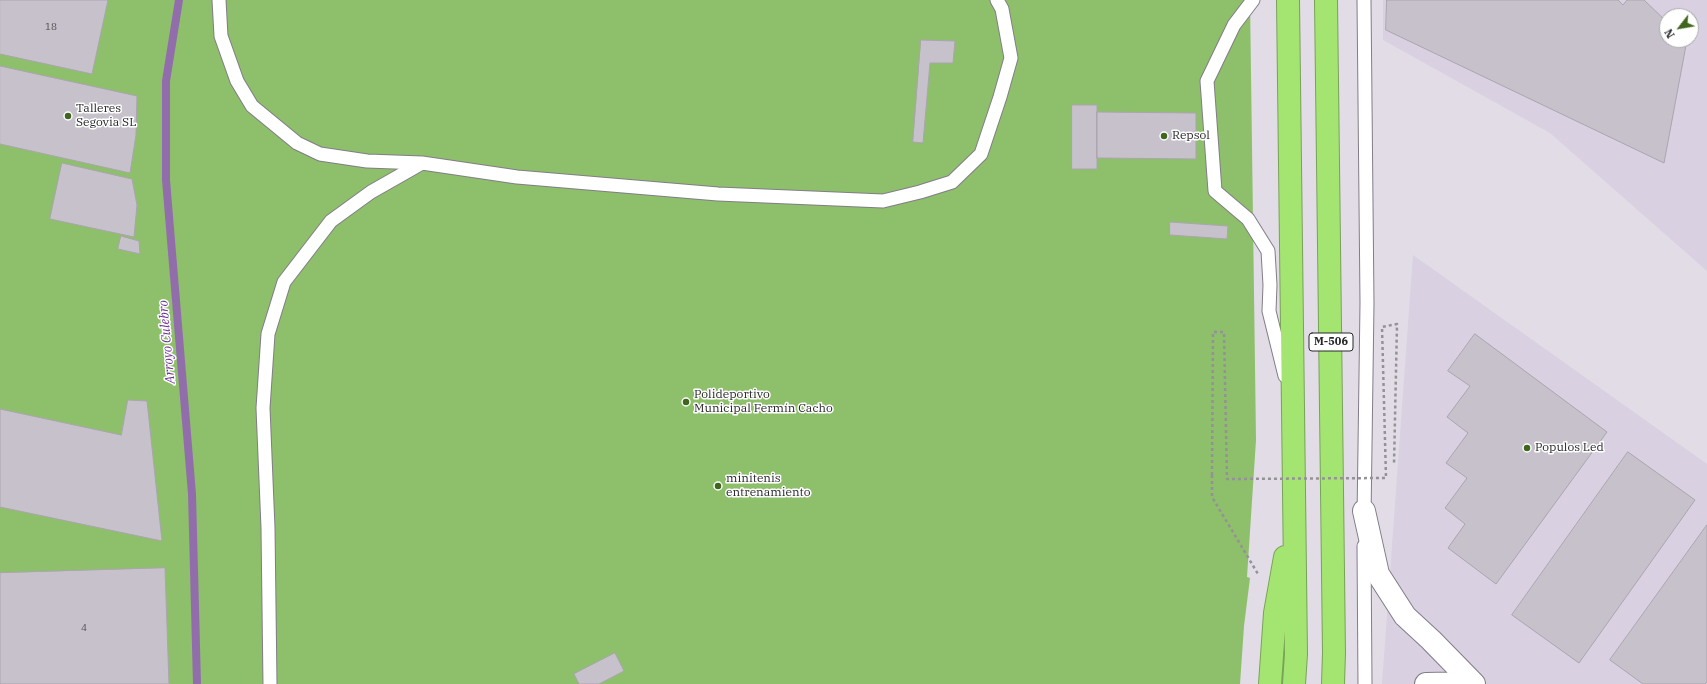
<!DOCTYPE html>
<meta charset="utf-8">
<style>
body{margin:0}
#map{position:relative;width:1707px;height:684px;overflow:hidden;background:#e1dce6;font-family:"IBM Plex Serif",serif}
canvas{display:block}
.north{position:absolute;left:1659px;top:8px;width:40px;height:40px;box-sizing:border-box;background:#fff;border:1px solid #a9a9aa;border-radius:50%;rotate:239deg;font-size:11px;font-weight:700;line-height:16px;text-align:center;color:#29272b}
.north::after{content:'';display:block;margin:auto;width:14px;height:18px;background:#3f651f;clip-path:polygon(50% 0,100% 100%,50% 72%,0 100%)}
</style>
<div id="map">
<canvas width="1707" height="684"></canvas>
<div class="north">N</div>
</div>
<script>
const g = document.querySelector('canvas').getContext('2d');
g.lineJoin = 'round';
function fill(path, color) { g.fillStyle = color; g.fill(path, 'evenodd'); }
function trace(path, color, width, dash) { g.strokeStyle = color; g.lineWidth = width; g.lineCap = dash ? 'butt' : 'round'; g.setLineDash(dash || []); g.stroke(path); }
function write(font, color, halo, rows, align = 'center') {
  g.font = font + ' "IBM Plex Serif",serif'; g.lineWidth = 3; g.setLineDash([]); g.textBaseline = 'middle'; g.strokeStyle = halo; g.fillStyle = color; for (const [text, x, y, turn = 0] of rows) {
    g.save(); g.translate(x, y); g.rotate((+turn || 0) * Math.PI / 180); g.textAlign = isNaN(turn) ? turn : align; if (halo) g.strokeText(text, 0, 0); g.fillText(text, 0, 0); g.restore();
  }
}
const built = new Path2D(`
 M1383,0H1707V271L1550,133L1383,40ZM1667,16H1691V40H1667Z
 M1413,255L1707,464V684H1382Z`);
const green = new Path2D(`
 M0,0H1250L1256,440L1247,577L1250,578L1244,626L1240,684H0Z`);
const stream = new Path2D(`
 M179,0L166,81V180L192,494L197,684`);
const building = new Path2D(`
 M0,0H108L92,74L0,54Z
 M1387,0H1618L1623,5L1627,0H1644L1667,22V40H1687L1664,163L1386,30Z
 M921,40L955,41L953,63H930L923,143L913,142Z
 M0,66L137,96L136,135L130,173L0,144Z
 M1072,105H1097V169H1072Z
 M1097,112L1196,113V159L1097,158Z
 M62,163L132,179L137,205L134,237L50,219Z
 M1170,222L1228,226L1227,239L1170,235Z
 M121,236L139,241L140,254L118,249Z
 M1475,334L1607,432L1496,584L1448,548L1465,524L1445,508L1467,478L1446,463L1468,433L1447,417L1470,386L1448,371Z
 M128,400L147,401L162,541L0,507V409L121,435Z
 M1628,452L1695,500L1579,663L1512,615Z
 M1707,525V682L1705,684H1643L1610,660Z
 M165,568L169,684H0V573Z
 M615,653L624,671L599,684H579L574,674Z`);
const path = new Path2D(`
 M1212,475V497L1258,574`);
const service = new Path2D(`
 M219,0L221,36L237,81L252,106L297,143L320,154L367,161L422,163L517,177L718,194L883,201L920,192L952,182L981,154L1000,97L1011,58L1002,9L997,0
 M1253,0L1234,25L1207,81L1215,191L1248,219L1268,251L1270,285L1269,311L1285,376
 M1364,0L1367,303L1364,518
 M1364,546L1365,684
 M270,684L268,528L263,408L268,334L284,282L331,221L371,192L422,163`);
const minor = new Path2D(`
 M1364,511L1378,574L1405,616L1431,640L1474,684
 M1426,684L1473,683`);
const motorway = new Path2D(`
 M1288,0L1296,654L1294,684
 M1326,0L1334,653L1333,684
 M1270,684L1275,613L1285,557`);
const pathBridge = new Path2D(`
 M1212,475L1213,332H1224L1227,479L1386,478L1382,327L1397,324L1394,465`);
const markers = [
 [68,116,4,"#3f651f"],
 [1164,136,4,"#3f651f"],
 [686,402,4,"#3f651f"],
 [1527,448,4,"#3f651f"],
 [718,486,4,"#3f651f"]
];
const numberNames = [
 ["18",51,27],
 ["4",84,628]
];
const shields = [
 [1331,342,44]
];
const shieldNames = [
 ["M-506",1331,342]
];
const poiNames = [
 ["Talleres",76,109],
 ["Segovia SL",76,123],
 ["Repsol",1172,136],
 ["Polideportivo",694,395],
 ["Municipal Fermín Cacho",694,409],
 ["Populos Led",1535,448],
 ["minitenis",726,479],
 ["entrenamiento",726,493]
];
const waterNames = [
 ["Arroyo Culebro",167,342,-95]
];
fill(built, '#d9d0e1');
fill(green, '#8ebf6a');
trace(stream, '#916eab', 8);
fill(building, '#c6c1cb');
trace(building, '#aaa5af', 1);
trace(service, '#827d86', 15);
trace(minor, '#827d86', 24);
trace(motorway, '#79a259', 24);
trace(path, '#959199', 2.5, [3, 3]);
trace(service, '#fff', 13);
trace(minor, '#fff', 22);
trace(motorway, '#a4e572', 22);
trace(pathBridge, '#959199', 2.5, [3, 3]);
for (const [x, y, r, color] of markers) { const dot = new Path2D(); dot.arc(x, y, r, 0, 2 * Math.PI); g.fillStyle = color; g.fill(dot); trace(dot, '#fff', 1.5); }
write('10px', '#504e53', null, numberNames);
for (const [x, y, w] of shields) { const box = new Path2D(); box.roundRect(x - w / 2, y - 9, w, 18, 3); g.fillStyle = '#fff'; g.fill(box); trace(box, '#29272b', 1); }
write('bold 11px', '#29272b', null, shieldNames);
write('12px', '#29272b', '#fff', poiNames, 'left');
write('italic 13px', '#6b2e91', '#fff', waterNames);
</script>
